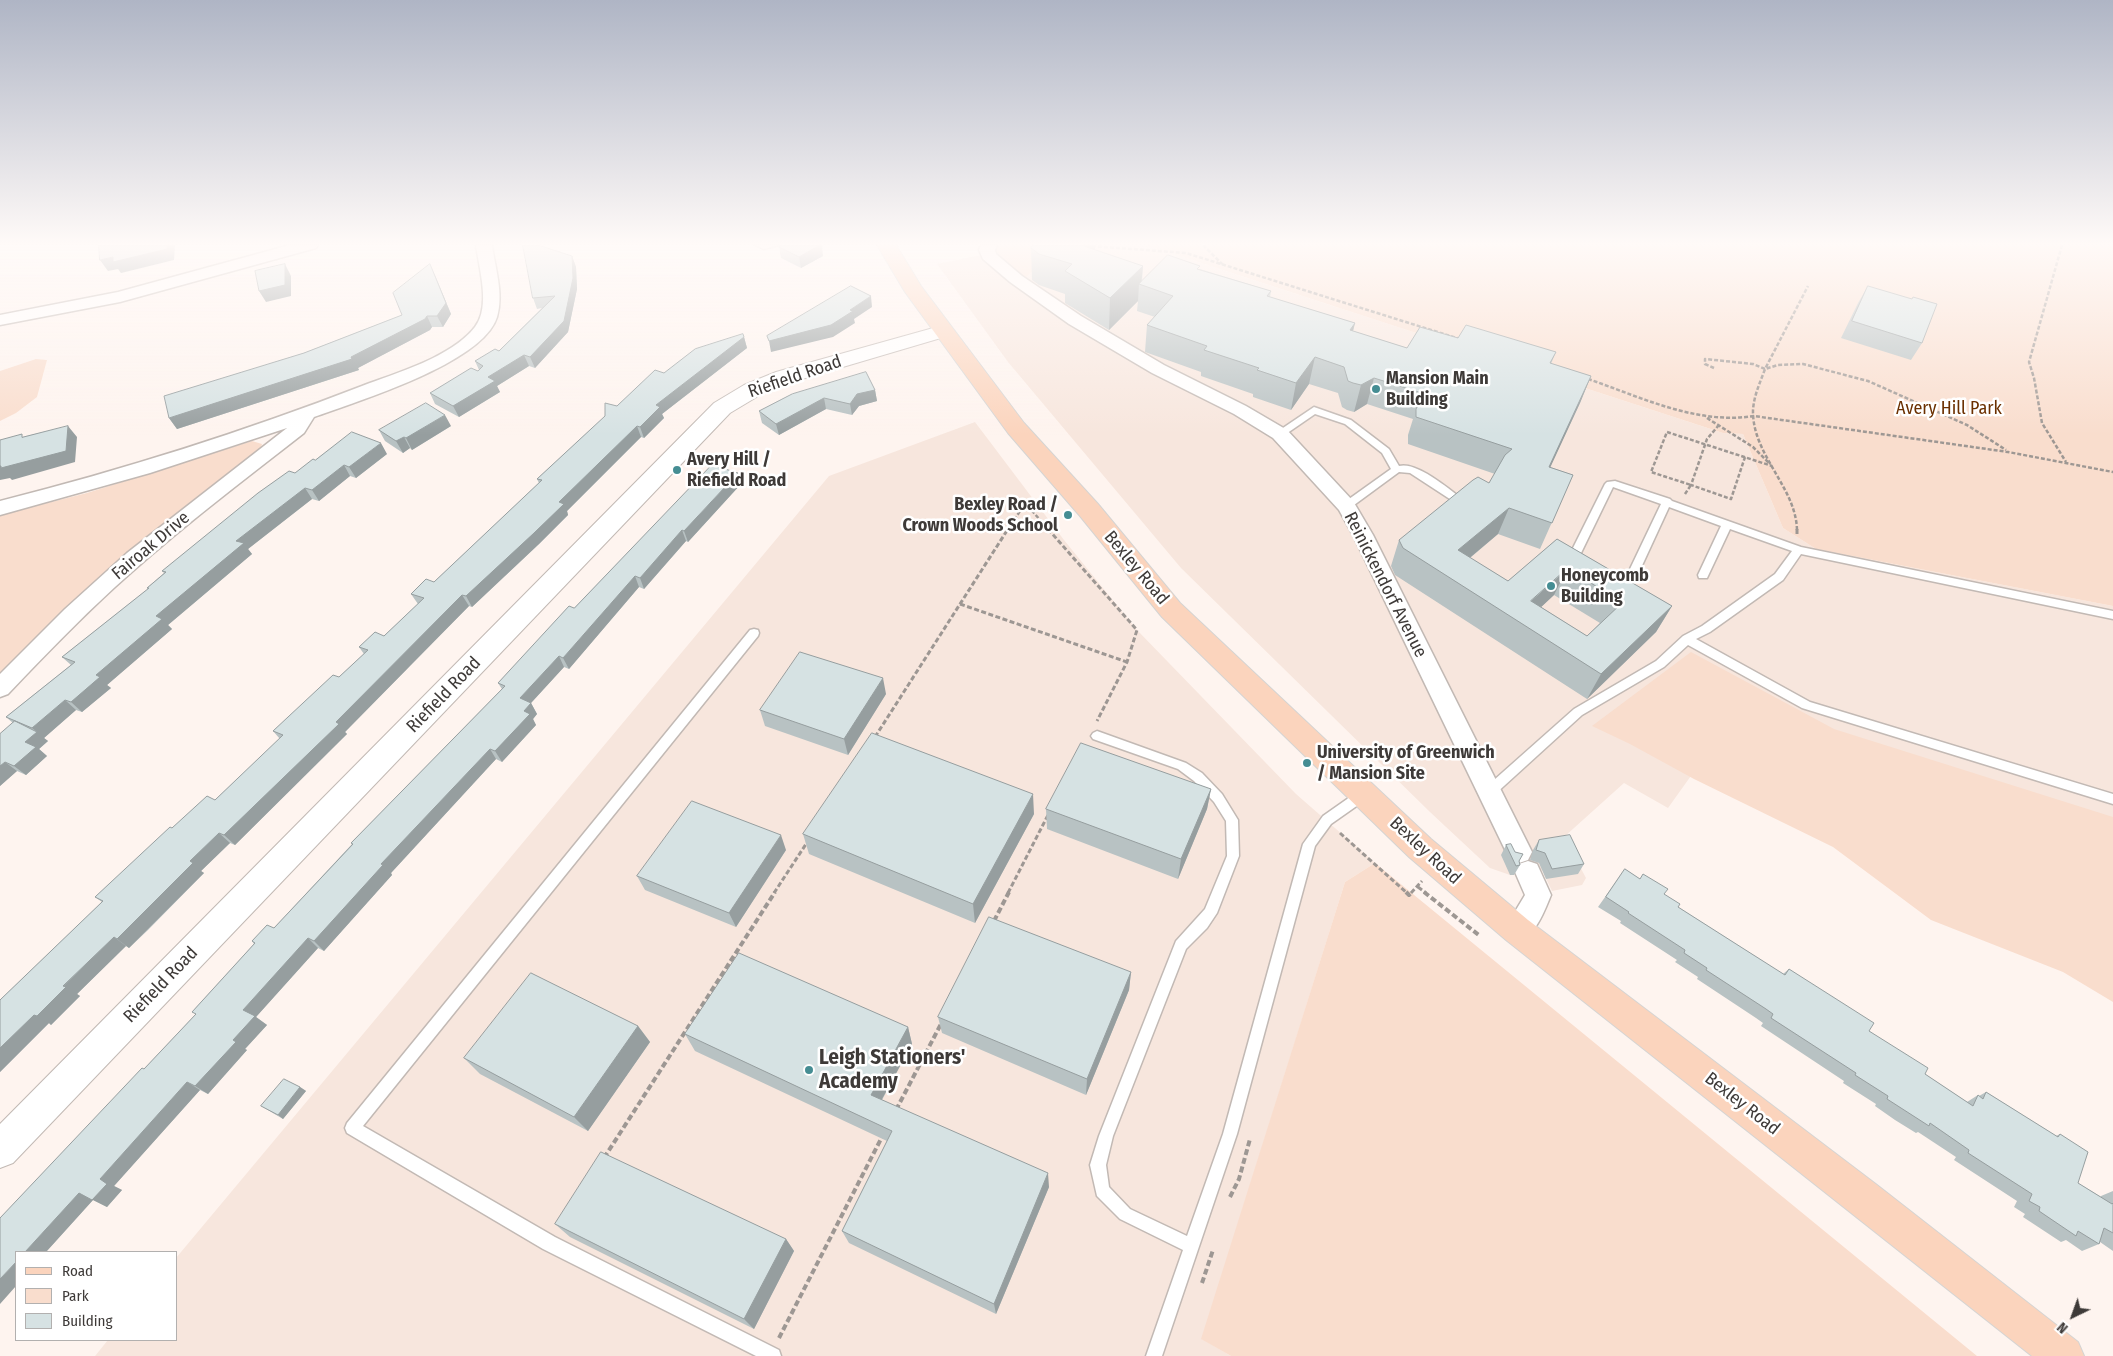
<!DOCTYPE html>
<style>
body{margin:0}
#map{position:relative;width:2113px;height:1356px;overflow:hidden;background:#fef4ef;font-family:"Fira Sans Condensed",sans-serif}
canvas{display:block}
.legend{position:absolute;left:15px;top:1251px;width:162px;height:90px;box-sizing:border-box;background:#fff;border:1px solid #b2b0af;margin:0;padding:6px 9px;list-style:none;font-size:15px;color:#3e3a38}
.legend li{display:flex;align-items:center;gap:10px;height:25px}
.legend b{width:25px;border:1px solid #b2b0af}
.north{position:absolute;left:2048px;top:1291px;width:50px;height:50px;-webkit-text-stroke:4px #fff;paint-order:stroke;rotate:222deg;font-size:14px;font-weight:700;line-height:20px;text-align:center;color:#3e3a38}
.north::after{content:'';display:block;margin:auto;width:18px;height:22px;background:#3e3a38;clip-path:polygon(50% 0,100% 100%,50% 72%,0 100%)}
</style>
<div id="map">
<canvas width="2113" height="1356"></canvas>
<ul class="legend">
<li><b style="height:6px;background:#fbd4bd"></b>Road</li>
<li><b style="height:14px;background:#f9ddcd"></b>Park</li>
<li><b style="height:14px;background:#d6e2e3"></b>Building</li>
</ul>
<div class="north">N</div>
</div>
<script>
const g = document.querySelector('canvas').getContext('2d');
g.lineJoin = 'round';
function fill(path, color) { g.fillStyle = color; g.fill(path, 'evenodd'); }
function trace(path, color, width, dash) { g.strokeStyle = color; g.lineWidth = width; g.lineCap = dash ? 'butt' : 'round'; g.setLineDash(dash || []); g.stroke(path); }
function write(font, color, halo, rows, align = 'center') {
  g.font = font + ' "Fira Sans Condensed",sans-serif'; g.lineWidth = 5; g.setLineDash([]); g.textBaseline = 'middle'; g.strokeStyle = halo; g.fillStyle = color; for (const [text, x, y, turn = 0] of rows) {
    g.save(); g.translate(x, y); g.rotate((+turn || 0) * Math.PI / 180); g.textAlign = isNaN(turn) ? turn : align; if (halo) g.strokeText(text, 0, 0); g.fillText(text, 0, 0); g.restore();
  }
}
const built = new Path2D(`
 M1060,245H1146L1723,433L1743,434L1783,528L1816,549L2113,606V988L1708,752L1668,808L1624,783L1564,837L1586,878L1582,885L1552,891L1542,870L1510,875L1490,868L1430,812L1181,568L1008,362L937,264L995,252Z
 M975,422L1064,540L1137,630L1296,794L1375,863L1345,882L1202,1339L1231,1356H95L108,1340H176V1258L829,476Z`);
const green = new Path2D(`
 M998,245H1060L1025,278L995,252Z
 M1146,245H2113V606L1816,549L1783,528L1743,434L1723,433Z
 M36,359L47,360L37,397L16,413L0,421V371Z
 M252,441L262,444L260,451L0,681V515L87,493Z
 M1691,652L1834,729L2113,817V1002L2063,972L1931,920L1833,847L1694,779L1630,744L1592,726Z
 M1375,863L1977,1356H1231L1201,1339L1345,882Z`);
const pathFar2 = new Path2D(`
 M1203,245L1222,264
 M2062,245L2029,362L2034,378L2042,423L2066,462
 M1092,246L1186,253L1460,339
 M1714,368L1705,364V359L1753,364L1765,369L1808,286
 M1588,379C1641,397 1696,425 1754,416L2008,452L2113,472
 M1707,418L1753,447L1770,464
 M1719,425L1707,439L1691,485L1731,499L1745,457
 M1685,494L1691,485L1651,472L1667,432L1772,466
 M1008,530L1025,503L1049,530
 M1797,530C1796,487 1752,455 1753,410C1754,395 1760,383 1765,369L1778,365L1803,364L1868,381L1967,425L2006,450`);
const pathFar1 = new Path2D(`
 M1048,529L1137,630L1127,662L1097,721
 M1797,529V534
 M960,604L1127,662
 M875,737L1008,529
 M1340,833L1407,893
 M1418,887L1426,893
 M774,893L808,841
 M1008,893L1048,815
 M1411,893L1422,881`);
const path = new Path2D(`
 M1406,892L1409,895L1412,892
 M1424,892L1480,936
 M994,921L1009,892
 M896,1110L942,1022
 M604,1158L775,892
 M1230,1197L1239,1179L1250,1139
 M1202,1283L1213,1250
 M779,1338L883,1135`);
const service = new Path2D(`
 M755,245H779L764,249Z
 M1314,407L1351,420L1389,449L1399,466C1417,461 1450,490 1465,501L1467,503L1465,505H1459L1410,473L1399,472L1350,508H1342L1341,506L1342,504L1391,469L1382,453L1345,424L1315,414L1283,436H1277V432Z
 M1615,481L1670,499L1672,501L1801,547L2113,611V619L1801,554L1783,580L1710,632L1696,639L1810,702L2113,794V804L1802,708L1688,645L1664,667L1582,715L1493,796L1489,797L1485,796L1483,792L1485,788L1574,709L1656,661L1683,636L1702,626L1775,574L1792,551L1730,529L1707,578H1699L1698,575L1721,526L1669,507L1639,572H1631L1630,569L1661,504L1613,487L1581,553H1573L1572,550L1605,484L1607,482Z
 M754,629L758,630L759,633L758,636L363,1126L555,1237L779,1350L781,1356H756L543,1249L347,1133L345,1128L347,1123L750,630Z
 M1097,731L1186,763L1202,773L1222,794L1238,820L1239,856L1217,913L1207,928L1186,949L1113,1136L1106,1165L1109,1187L1130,1209L1187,1236L1223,1134L1303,844L1323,816L1360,790L1364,789L1368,790L1370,794L1368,798L1331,824L1315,846L1237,1134L1162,1356H1146L1183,1250L1120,1219L1097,1196L1090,1165L1099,1136L1176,941L1205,909L1227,856L1226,821L1214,802L1194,781L1178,769L1093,739L1091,736L1093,733Z`);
const minor = new Path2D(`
 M290,245H318L316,248L120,302L0,325V315L118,292Z
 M476,245H492C495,268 504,294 497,317C483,363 358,401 314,417L304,433C240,483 175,532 115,587C78,621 43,657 8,694L0,697V674L65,609L127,553L287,428L150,473L0,515V501C123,470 243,432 362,386C396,373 452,357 475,327C491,306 479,269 476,245Z
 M981,245H997L995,250L996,254L1022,276L1081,316L1164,365L1246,406L1287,430L1353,501L1373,535L1528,844L1532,852L1528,860L1519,863L1510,860L1353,535L1339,510L1273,438L1234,414L1152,373L1069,324L1010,282L983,259L979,250Z
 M1528,861L1537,864L1551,895C1544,912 1536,935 1517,942L1508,939L1504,930L1525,895L1515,872L1519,864Z`);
const tertiary = new Path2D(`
 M944,325L951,327L954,331L951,335L792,382L760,395L730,413L13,1163L0,1168V1124L714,403L744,385L776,372Z`);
const primary = new Path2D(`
 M877,245H896L921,286L1024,423L1098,504L1180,603L1431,839L1528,920L1877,1185L2078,1342L2084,1356H2032L1506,940L1409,857L1162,617L1080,516L1008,433L905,292Z`);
const wall = new Path2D(`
 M779,247L823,256L801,268L781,258Z
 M1031,248L1095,250L1143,266L1142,282L1200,269L1271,291L1270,297L1355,323L1353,331L1407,348L1458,338L1556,352L1551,364L1591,376L1580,403L1550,467L1573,475L1540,549L1498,534L1470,558L1508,581L1557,539L1672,606L1656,632L1587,699L1395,575L1391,566L1399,540L1489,483L1495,474L1408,444V435L1413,419L1367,404L1354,412L1347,410L1342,407L1338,393L1309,384L1291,410L1253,397V394L1201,376V372L1145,352L1147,325L1155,317L1137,311L1138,301L1109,330L1065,303V294L1039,285L1032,280ZM1554,595L1600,623L1587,636L1541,607Z
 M572,256L576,267L577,289L568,332L535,368L529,366L497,386L500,392L459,417L435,404L430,393L478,371L479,370L475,361L499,351L542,308L537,309L533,298Z
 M435,275L451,314L443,327H432L430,330L358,368L359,370L177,429L169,418L304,353L402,315Z
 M1868,286L1922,343L1911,360L1841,338L1858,303Z
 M744,337L747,348L662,414L664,418L644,438L641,437L567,511L568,515L539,544L472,607L469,606L345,732L347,734L235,845L230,843L201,871L204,873L148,930L129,948L126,946L77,994L80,996L51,1025L49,1023L0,1072V1000L102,902L95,897L172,828L215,800L280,739L273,731L339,677L364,654L359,647L384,636L418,604L411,594L434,582L539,483L537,479L617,406L664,373Z
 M875,390L877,401L859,406L852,415L826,409L779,435L762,423L759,411L792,394Z
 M451,426L412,450L410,448L403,453L385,441L379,430Z
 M387,454L356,478L350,476L319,501L312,499L248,549L252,554L168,625L172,629L107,685L111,688L82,712L76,710L44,738L48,741L39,749L47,756L26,775L17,771L0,786V734L13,723L6,717L71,665L62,657L148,589L147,588L164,573L162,571L295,473L315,460Z
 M741,484L688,542L686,541L644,589L639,587L569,669L564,667L531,703L537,714L533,719L536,725L502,762L496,759L391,873L392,875L324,951L318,948L256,1017L267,1025L245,1049L247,1050L208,1094L200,1090L114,1186L122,1190L107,1207L93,1200L46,1252H16L144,1069L196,1014L192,1012L254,944L252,941L274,928L352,844L351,843L502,689L498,683L574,608Z
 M886,694L848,755L765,726L760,710Z
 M1211,789L1207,809L1178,879L1047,829L1046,809Z
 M1034,814L975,923L809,854L803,834Z
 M1539,840L1584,864L1578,874L1546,879L1539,863L1530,860L1533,850Z
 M1506,845L1519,861L1520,865L1514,875H1510L1501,855Z
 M786,850L736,927L645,890L637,876Z
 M1625,869L1640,879L1643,874L1678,907L1783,974L1789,969L1925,1074L1967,1102L1978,1095L1979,1096L1986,1092L2056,1136L2060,1134L2078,1183L2101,1197V1196L2113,1191V1251L2100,1242L2099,1244L2082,1251L2066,1240L2061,1242L2023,1217L2025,1214L2014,1207L2017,1201L1954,1160L1956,1157L1918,1132L1916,1133L1895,1120L1875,1106L1876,1104L1843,1083L1844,1081L1761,1026L1763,1023L1756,1018L1697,979L1698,977L1675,962L1677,960L1620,923L1621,921L1598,907Z
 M1131,972L1129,990L1086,1095L942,1033L938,1017Z
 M638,1026L650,1042L588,1131L480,1074L464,1058Z
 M908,1027L912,1044L882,1100L1049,1187L996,1314L849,1243L842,1231L887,1141L695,1051L685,1034Z
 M300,1087L306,1091L283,1119L261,1106Z
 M555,1224L786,1239L794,1251L754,1329L570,1237Z`);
const shadedWall = new Path2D(`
 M167,245H175L174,260L121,273L118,269L108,271L100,260Z
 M820,245H822L823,256L801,268L799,257Z
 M1077,245H1095V259Z
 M572,256L576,267L577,289L568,332L535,368L530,357Z
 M285,264L291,276V296L266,302L259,291Z
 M430,264L451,314L443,327L437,316Z
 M1143,266L1141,285L1139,284L1138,301L1109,330L1110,298Z
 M871,296L872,307L854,319L855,323L833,337L771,352L769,341L850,310Z
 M427,316L432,327L430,330L358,368L359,370L177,429L169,418L351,357Z
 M1355,323L1348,350L1350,330Z
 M744,337L747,348L662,414L664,418L644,438L640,427L656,405Z
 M524,355L529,366L497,386L500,392L459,417L453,406L488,377Z
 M1315,357L1309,384L1291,410L1296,383Z
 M1591,376L1580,403L1538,494L1549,467Z
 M1374,378L1367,404L1354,412L1361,385Z
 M875,390L877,401L859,406L852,415L850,404L857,394Z
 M824,398L826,409L779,435L776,424Z
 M445,415L451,426L412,450L406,438Z
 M68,426L77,437L75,462L12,480L10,478L0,480V466Z
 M637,426L641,437L567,511L568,515L539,544L472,607L466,596L559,502Z
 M404,437L410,448L403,453L396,441Z
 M381,443L387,454L356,478L349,467Z
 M344,465L350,476L319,501L312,490Z
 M738,473L741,484L688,542L684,531Z
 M305,488L312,499L248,549L252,554L168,625L172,629L107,685L111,688L82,712L71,702L96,675L156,616L236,541Z
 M1509,508L1498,534L1448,576L1458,550Z
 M682,530L686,541L644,589L640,578Z
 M1567,569L1554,595L1523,624L1531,601Z
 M635,576L639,587L569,669L563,658Z
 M462,595L469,606L345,732L347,734L235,845L224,835Z
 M1672,606L1656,632L1587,699L1601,674Z
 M559,656L564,667L531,703L537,714L533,719L536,725L502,762L495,751L524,711L520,698Z
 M883,678L886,694L848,755L844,739Z
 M65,700L76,710L44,738L48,741L39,749L47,756L26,775L14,766L25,742L37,732L32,728Z
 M490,749L496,759L391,873L392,875L324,951L314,941L381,864Z
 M5,762L17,771L0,786V766Z
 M1211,789L1207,809L1178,879L1181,859Z
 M1033,794L1034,814L975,923L973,904Z
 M219,833L230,843L201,871L204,873L129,948L117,939L190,861Z
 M781,835L786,850L736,927L729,913Z
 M114,937L126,946L77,994L80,996L51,1025L49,1023L0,1072V1048Z
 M308,938L318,948L256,1017L267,1025L245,1049L247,1050L208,1094L195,1086L243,1010Z
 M1131,972L1129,990L1086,1095L1087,1079Z
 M638,1026L650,1042L588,1131L574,1117Z
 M908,1027L912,1044L876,1110L871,1095Z
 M187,1082L200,1090L114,1186L122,1190L107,1207L93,1200L46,1252H25L79,1193L100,1179Z
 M300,1087L306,1091L283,1119L278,1115Z
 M1048,1173L1049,1187L996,1314L994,1304Z
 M786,1239L794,1251L754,1329L744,1319Z
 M16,1262V1286L0,1304V1279Z`);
const building = new Path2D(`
 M99,245H167V249L113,262V257L100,260Z
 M523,245H538L572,256L573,278L564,321L530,357L524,355L488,377L495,381L453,406L430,393L471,368L478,371L483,366L475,361L495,349L499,351L555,296L533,298Z
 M781,245H820L799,257L779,247Z
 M1034,245H1081L1143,266L1110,298L1065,271L1072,264L1039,254L1031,248Z
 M1168,255L1200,266L1197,269L1271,291L1267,296L1355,323L1350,330L1407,348L1420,327L1458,338L1466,325L1556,352L1550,363L1591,376L1549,467L1573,475L1552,523L1509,508L1458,550L1508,581L1557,539L1672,606L1601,674L1403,548L1399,540L1473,480L1478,477L1489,483L1505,455L1512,449L1416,417V409L1425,394L1374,378L1361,385L1353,383L1348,381L1344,367L1315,357L1296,383L1257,370L1259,368L1204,350L1207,346L1147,325L1173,296L1139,284ZM1567,569L1623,602L1587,636L1531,601Z
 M285,264V285L259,291L255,271Z
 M430,264L446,303L437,316H427L425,319L351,357L352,359L169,418L164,396L304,353L402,315L393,293Z
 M851,286L871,296L850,310L853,311L831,325L769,341L767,336Z
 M1868,286L1912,299L1913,297L1937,304L1922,343L1852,321Z
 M743,334L744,337L656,405L660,407L640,427L637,426L559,502L564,504L534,533L466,596L462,595L336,722L339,724L224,835L219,833L190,861L193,863L117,939L114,937L63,986L66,987L37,1016L34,1015L0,1048V1000L103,901L95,897L170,827L172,828L207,796L215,800L283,735L273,731L333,675L339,677L368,650L359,647L375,632L384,636L424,598L411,594L426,579L434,582L542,480L537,479L605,416V403L617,406L655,370L664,373L695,349Z
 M866,372L875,390L857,394L850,404L824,398L776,424L759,411L792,394Z
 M426,403L445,415L406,438L404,437L396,441L379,430Z
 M68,426L66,451L1,468V466H0V440L22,434V437Z
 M352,432L381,443L349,467L344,465L312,490L305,488L236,541L244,543L156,616L162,619L96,675L100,677L71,702L65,700L32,728L6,717L75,662L62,657L149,588H147L166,572L162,571L258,493L289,471L295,473L313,459L315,460Z
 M712,465L738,473L684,531L682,530L640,578L635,576L563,658L559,656L520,698L531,703L524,711L530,714L495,751L490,749L381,864L383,865L314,941L308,938L243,1010L255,1016L233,1040L236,1042L195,1086L187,1082L100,1179L107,1184L92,1200L79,1193L25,1252H16V1262L0,1279V1218L142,1068L144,1069L196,1014L192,1012L255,943L252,941L267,925L274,928L353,844L351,843L505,686L498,683L569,606L574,608Z
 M800,652L883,678L844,739L760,710Z
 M15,721L37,732L25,742L36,747L14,766L5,762L0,766V734Z
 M872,733L1033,794L973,904L803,834Z
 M1081,743L1211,789L1181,859L1046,809Z
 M692,801L781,835L729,913L637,876Z
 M1570,835L1584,864L1552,869L1545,853L1536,850L1539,840Z
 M1511,844L1515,852L1523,854L1519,861L1520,865L1516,866L1506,845Z
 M1625,869L1640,879L1643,874L1668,889L1664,894L1680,904L1678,907L1744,949L1785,975L1789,969L1874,1023L1869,1031L1928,1068L1925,1074L1973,1106L1978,1095L1983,1099L1986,1092L2058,1137L2060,1134L2088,1152L2078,1183L2112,1204L2113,1203V1233L2104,1228L2099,1244L2078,1231L2076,1236L2039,1211L2040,1207L2029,1201L2032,1194L1968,1153L1969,1150L1930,1123L1929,1126L1887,1099L1888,1096L1855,1075L1856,1073L1771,1018L1773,1014L1766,1009L1706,970L1707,968L1684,953L1685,950L1628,913L1629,912L1606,897Z
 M989,917L1131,972L1087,1079L938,1017Z
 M739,953L908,1027L871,1095L1048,1173L994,1304L842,1231L892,1131L685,1034Z
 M531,973L638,1026L574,1117L464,1058Z
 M284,1079L300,1087L278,1115L261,1106Z
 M601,1152L786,1239L744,1319L555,1224Z`);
const markers = [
 [1376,389,5,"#458d93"],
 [677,470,5,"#458d93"],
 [1068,515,5,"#458d93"],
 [1551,586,5,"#458d93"],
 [1307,763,5,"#458d93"],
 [809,1070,5,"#458d93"]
];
const streetNames = [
 ["Riefield Road",795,377,-19],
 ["Fairoak Drive",151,546,-40],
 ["Bexley Road",1136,568,50],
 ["Reinickendorf Avenue",1385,585,63],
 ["Riefield Road",444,695,-46],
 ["Bexley Road",1425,851,43],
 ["Riefield Road",161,985,-46],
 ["Bexley Road",1742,1104,38]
];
const poiNames = [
 ["Mansion Main",1386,379],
 ["Building",1386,400],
 ["Avery Hill /",687,460],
 ["Riefield Road",687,481],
 ["Bexley Road /",1058,505,"right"],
 ["Crown Woods School",1058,526,"right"],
 ["Honeycomb",1561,576],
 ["Building",1561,597],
 ["University of Greenwich",1317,753],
 ["/ Mansion Site",1317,774]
];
const parkNames = [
 ["Avery Hill Park",1949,409]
];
const nearPoinames = [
 ["Leigh Stationers'",819,1058],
 ["Academy",819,1082]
];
fill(built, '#f7e6dd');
fill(green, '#f9ddcd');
trace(service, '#c2b9b4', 3);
trace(minor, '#c2b9b4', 3);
trace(tertiary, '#c2b9b4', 2);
trace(primary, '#d5d4d3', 2);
trace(pathFar2, '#9d9793', 2.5, [4, 2]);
trace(pathFar1, '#9d9793', 3, [5, 2.5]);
trace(path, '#9d9793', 4, [6, 3]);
fill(service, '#fff');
fill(minor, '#fff');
fill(tertiary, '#fff');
fill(primary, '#fbd4bd');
fill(wall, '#b8c2c3');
fill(shadedWall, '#969e9f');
fill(building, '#d6e2e3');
trace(building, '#969e9f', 1);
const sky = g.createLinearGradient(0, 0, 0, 435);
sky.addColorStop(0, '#afb5c5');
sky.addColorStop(0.56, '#fffaf8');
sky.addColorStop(1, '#fffaf800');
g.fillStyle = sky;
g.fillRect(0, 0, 2113, 435);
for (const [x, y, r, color] of markers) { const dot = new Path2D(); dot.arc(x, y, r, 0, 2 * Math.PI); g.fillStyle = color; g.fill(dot); trace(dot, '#fff', 2); }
write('18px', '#3e3a38', '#fff', streetNames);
write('bold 18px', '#3e3a38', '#fff', poiNames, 'left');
write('18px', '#6b3001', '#fff', parkNames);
write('bold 21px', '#3e3a38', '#fff', nearPoinames, 'left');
</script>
